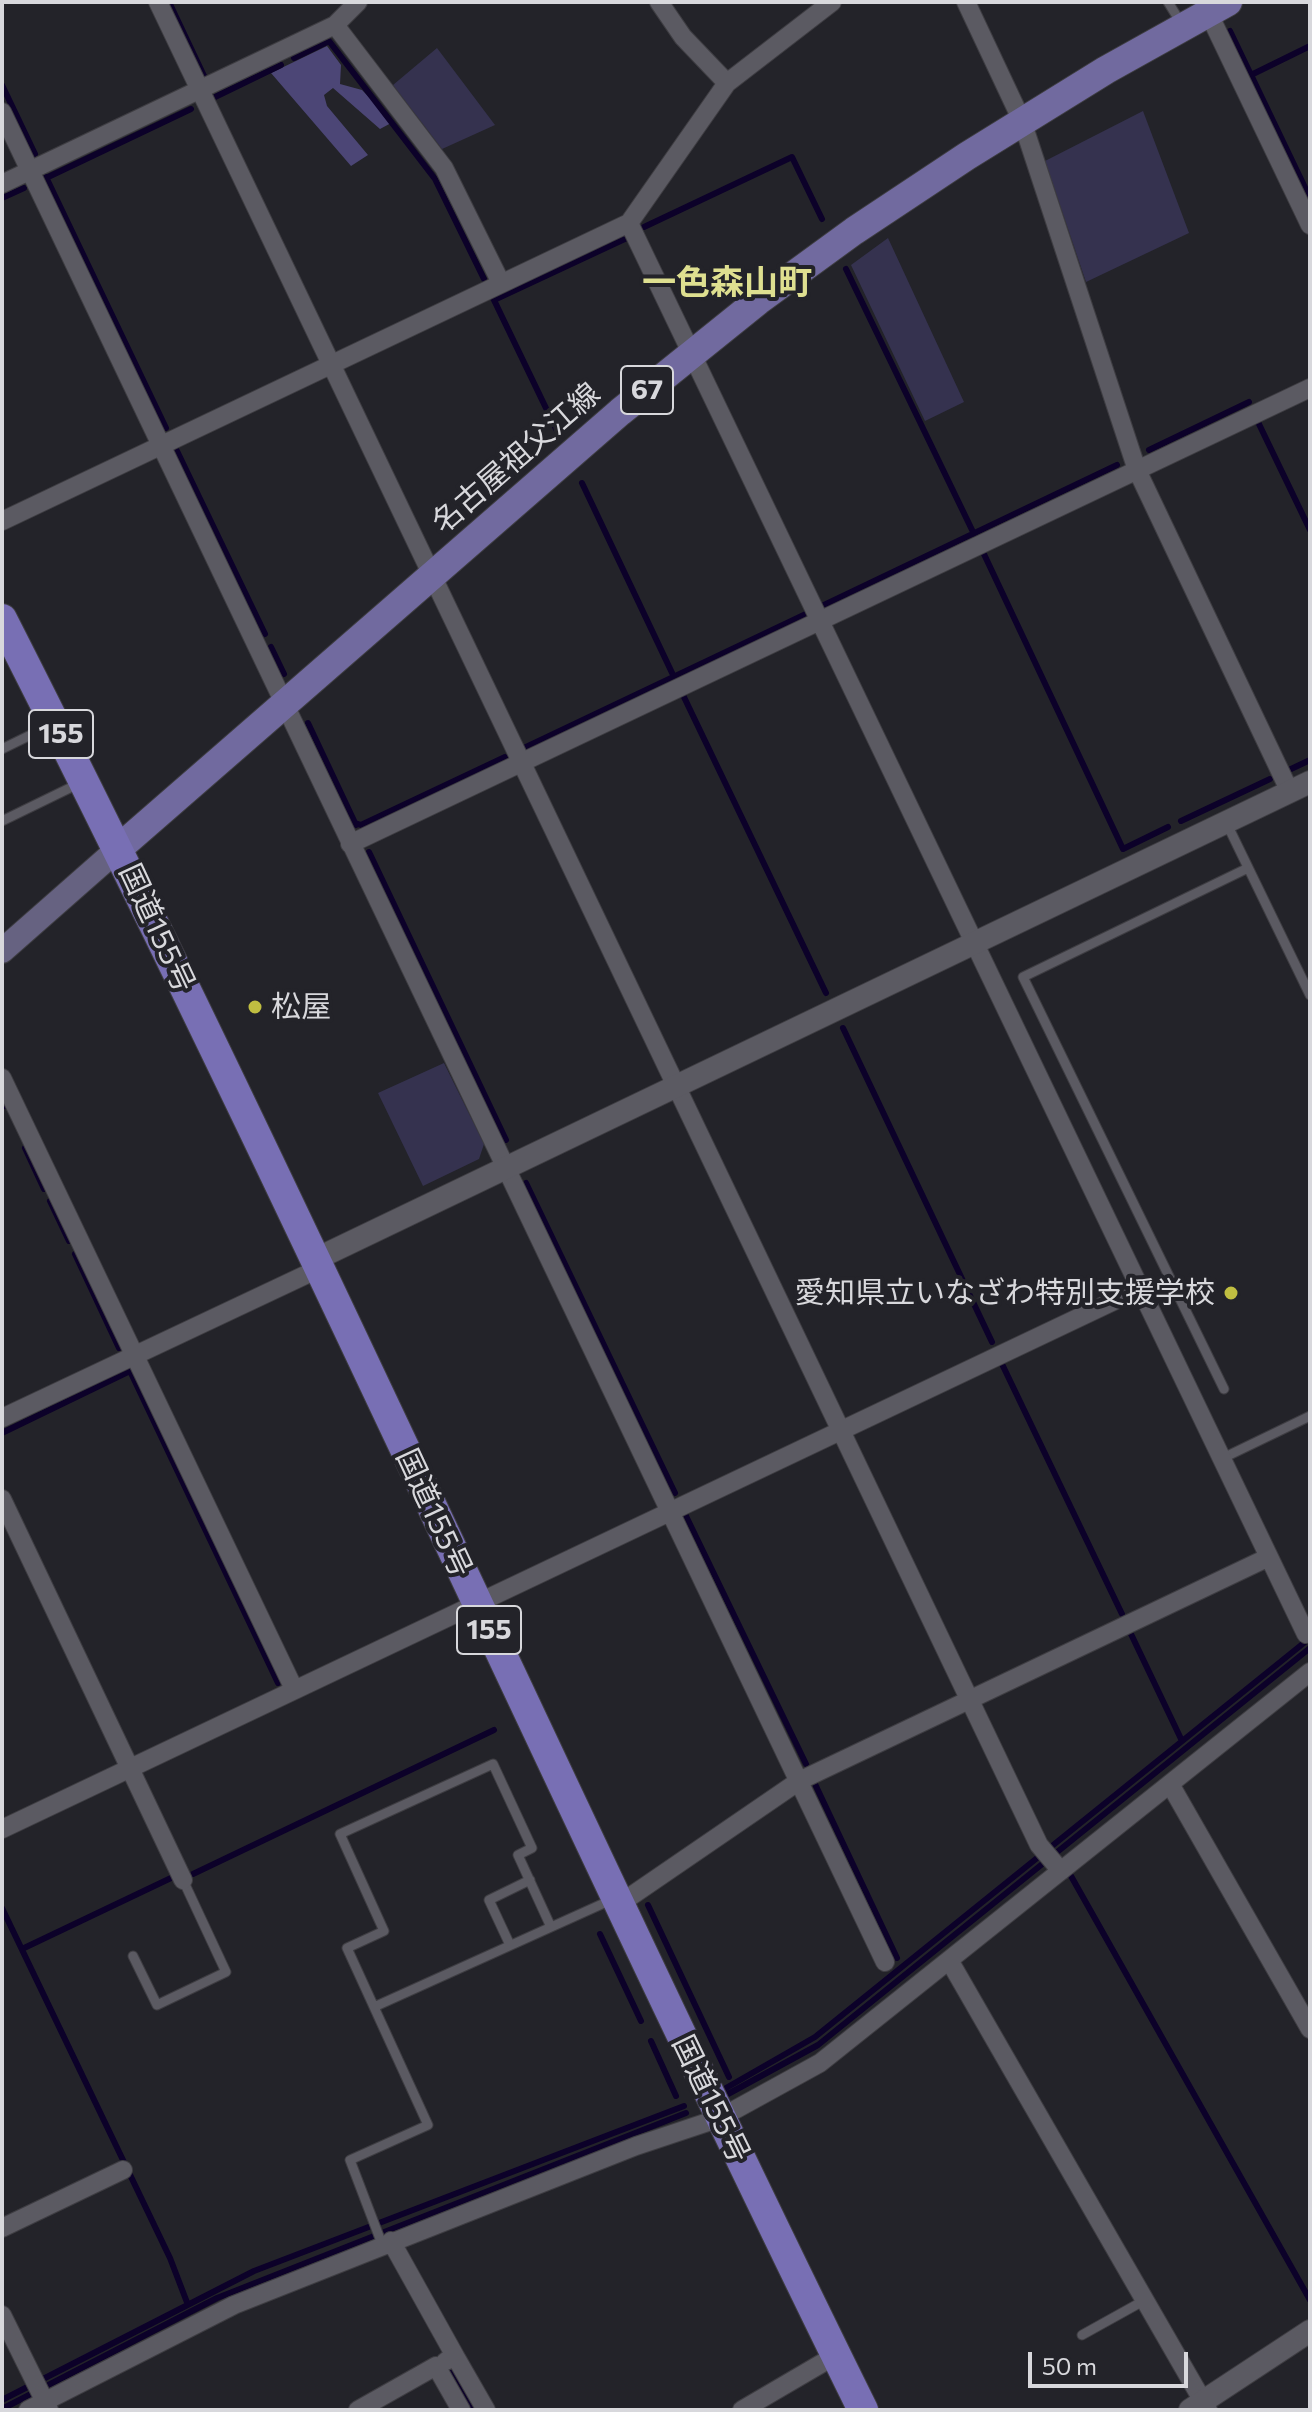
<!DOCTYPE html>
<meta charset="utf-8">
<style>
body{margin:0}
#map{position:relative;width:1312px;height:2412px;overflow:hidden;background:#232329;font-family:Commissioner,sans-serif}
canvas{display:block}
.frame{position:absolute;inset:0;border:4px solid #d8d8dc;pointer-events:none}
.scale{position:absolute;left:1028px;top:2352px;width:160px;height:36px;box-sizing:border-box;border:4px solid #d8d8dc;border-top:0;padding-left:10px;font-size:24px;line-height:28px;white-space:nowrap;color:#d8d8dc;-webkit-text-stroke:6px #232329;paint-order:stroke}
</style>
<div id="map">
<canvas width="1312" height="2412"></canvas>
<div class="frame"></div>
<div class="scale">50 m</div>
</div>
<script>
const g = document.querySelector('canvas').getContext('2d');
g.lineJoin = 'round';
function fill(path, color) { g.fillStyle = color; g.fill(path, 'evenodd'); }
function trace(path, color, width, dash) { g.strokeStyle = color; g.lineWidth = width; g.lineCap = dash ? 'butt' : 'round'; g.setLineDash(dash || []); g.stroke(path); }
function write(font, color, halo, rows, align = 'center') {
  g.font = font + ' Commissioner,"Noto Sans JP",sans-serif'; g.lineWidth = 8; g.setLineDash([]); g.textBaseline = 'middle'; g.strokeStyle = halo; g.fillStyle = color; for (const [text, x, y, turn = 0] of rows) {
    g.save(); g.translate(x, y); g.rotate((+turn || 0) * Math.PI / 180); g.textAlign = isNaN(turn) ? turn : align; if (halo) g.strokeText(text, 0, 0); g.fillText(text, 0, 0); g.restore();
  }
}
const green = new Path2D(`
 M437,48L495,125L442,149L393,85Z
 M1143,111L1189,233L1086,282L1045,161Z
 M888,238L964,402L925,421L851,265Z
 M444,1063L484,1144L479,1159L423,1186L378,1093Z`);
const forest = new Path2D(`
 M327,46L341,65L340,84L362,90L393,122L380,129L333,88L324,95L327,106L368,155L351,166L271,73Z`);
const stream = new Path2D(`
 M169,2L205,78
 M1230,31L1310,198
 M294,58L329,41L435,179L484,279
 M1251,75L1310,46
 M2,85L35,154
 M213,98L281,65
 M46,177L166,428
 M44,179L191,109
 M2,198L24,188
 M644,227L792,157L822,219
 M846,269L974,534
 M493,298L557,431
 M494,300L629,237
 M1258,422L1310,530
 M1149,450L1249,402
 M177,451L265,634
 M582,483L674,677
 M983,552L1123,849L1168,827
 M824,605L1117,465
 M271,647L284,674
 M683,695L826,993
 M308,723L356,825
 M526,747L808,613
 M1291,769L1310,760
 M1181,821L1270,779
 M355,823L361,825L505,757
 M369,852L506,1140
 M843,1028L992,1342
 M2,1100L5,1106
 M25,1148L44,1189
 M526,1183L675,1493
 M50,1201L69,1241
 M75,1254L119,1348
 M1002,1364L1122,1614
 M2,1433L130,1371L278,1683
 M685,1514L806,1764
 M1131,1634L1182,1741
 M815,1784L897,1958
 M193,1874L494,1730
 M1071,1876L1310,2300
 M648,1905L729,2077
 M2,1908L170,2258L188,2305
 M600,1934L641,2021
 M22,1949L171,1878
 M651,2041L676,2096
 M726,2088L815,2037L1310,1638
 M728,2094L818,2045L1310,1648
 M450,2371L473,2410
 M2,2400L254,2271L684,2106
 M2,2409L217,2298L686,2113`);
const service = new Path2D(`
 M1168,2L1181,23
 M2,749L49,726
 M2,821L78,784
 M1226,822L1310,995
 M1224,1389L1023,977L1248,868
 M1221,1459L1310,1416
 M510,1945L489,1900L530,1880
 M133,1956L157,2005L226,1972L183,1880
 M374,2007L611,1900
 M382,2244L350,2160L428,2125L347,1948L384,1931L340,1834L493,1764L532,1848L518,1855L551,1927
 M1082,2335L1145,2300`);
const minor = new Path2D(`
 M158,2L1039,1845L1061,1871
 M659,2L683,37L727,83
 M966,2L1022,121L1137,470L1290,792
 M1208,12L1310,225
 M335,25L444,168L501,283
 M2,112L885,1962
 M2,184L335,25L358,2
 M629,223L1306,1634
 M2,521L629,223L727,83L832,2
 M350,844L1310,388
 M2,1078L294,1689
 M2,1418L318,1269
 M2,1499L183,1880
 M1170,1784L1310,2029
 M2,1829L1139,1289
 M618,1905L799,1781L1269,1557
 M949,1960L1208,2410
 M2,2228L123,2170
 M391,2241L455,2356
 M2,2315L49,2410
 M446,2361L455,2356L486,2410
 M28,2410L234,2305L636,2146L720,2118L820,2063L1310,1672
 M358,2410L436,2366L461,2410
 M742,2410L836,2355`);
const tertiary = new Path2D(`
 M314,1260L1310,782
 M1190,2410L1310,2331`);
const secondary = new Path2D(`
 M2,951L119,848`);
const primary = new Path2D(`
 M119,848L620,412L758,301L854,231L967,156L1106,70L1228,2`);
const trunk = new Path2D(`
 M2,619C302,1209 570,1816 863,2410`);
const markers = [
 [255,1007,8,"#c0be41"],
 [1231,1293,8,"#c0be41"]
];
const shields = [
 [647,390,52],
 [61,734,64],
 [489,1630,64]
];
const shieldNames = [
 ["67",647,390],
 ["155",61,734],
 ["155",489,1630]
];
const streetNames = [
 ["名古屋祖父江線",516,458,-41],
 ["国道155号",157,928,65],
 ["国道155号",434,1513,65],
 ["国道155号",711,2099,64]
];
const poiNames = [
 ["松屋",271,1007],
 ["愛知県立いなざわ特別支援学校",1215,1293,"right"]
];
const quarterNames = [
 ["一色森山町",727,283]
];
fill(green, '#35324f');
fill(forest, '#4c4676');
trace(stream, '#0c0129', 6);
trace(service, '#3e3d42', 11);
trace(minor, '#3e3d42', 20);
trace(tertiary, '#3e3d42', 24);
trace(secondary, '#3e3d42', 26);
trace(primary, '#3e3d42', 30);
trace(trunk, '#3e3d42', 32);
trace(service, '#5b5a62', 9);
trace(minor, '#5b5a62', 18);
trace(tertiary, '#5b5a62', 22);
trace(secondary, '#666281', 24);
trace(primary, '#716a9f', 28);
trace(trunk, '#786fb4', 30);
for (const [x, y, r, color] of markers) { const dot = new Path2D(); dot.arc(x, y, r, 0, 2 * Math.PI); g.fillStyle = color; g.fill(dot); trace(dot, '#232329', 3); }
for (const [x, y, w] of shields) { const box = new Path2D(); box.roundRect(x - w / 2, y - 24, w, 48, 6); g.fillStyle = '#232329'; g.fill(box); trace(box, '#d8d8dc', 2); }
write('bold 28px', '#d8d8dc', null, shieldNames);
write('30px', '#d8d8dc', '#232329', streetNames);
write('30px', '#d8d8dc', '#232329', poiNames, 'left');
write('bold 34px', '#dedf90', '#232329', quarterNames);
</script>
